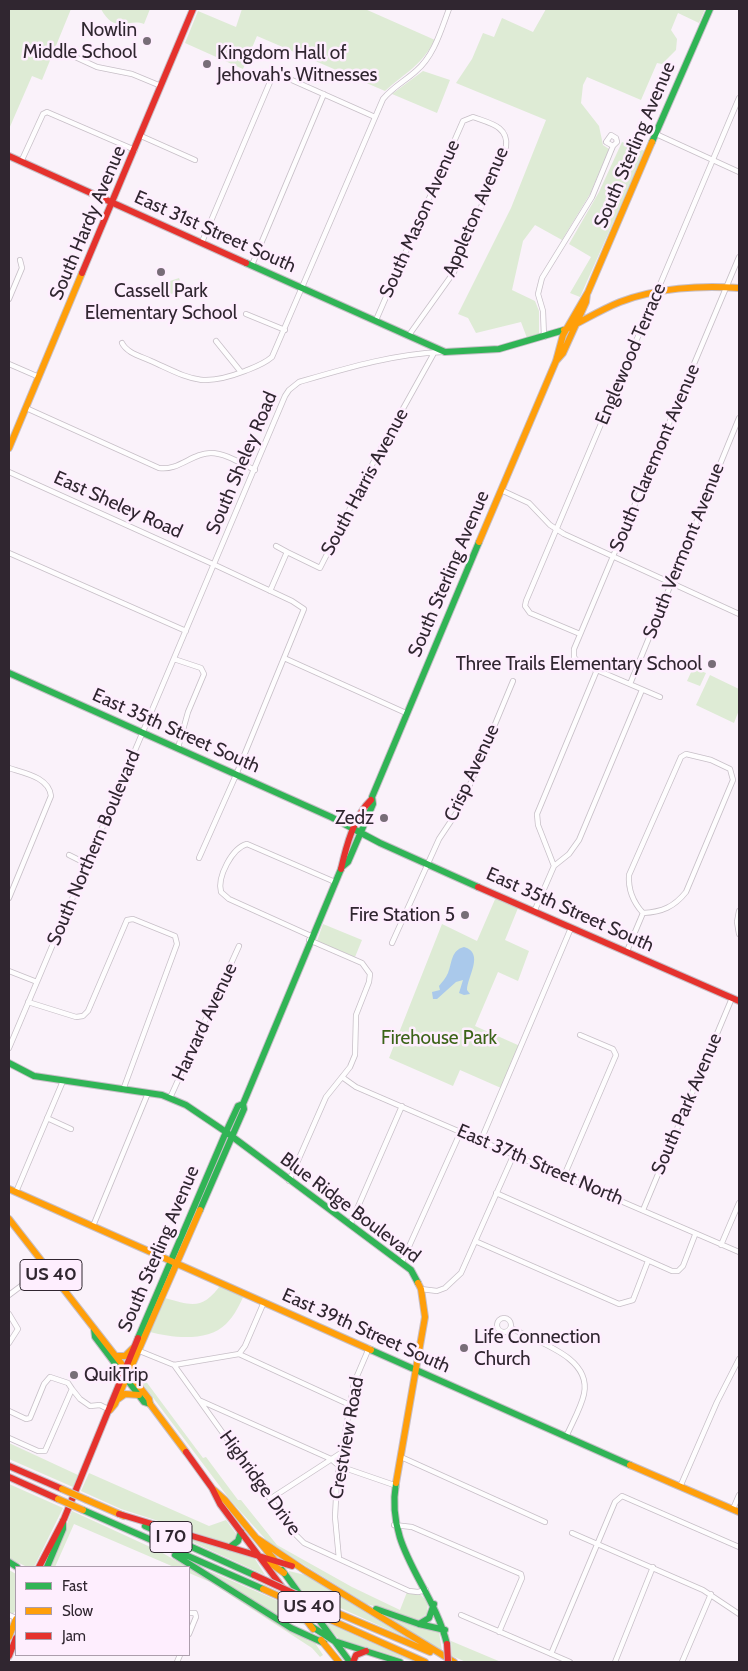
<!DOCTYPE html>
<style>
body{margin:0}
#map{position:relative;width:748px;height:1671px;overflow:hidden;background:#faf2fa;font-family:Cabin,sans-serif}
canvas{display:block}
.frame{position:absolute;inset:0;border:10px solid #302630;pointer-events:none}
.legend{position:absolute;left:15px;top:1566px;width:175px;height:90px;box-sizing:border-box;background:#feeefe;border:1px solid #ac9eac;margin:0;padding:6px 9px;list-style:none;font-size:15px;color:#302630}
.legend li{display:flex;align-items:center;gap:10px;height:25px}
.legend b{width:25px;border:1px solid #ac9eac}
</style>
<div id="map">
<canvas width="748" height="1671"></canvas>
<div class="frame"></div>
<ul class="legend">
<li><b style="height:6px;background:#30b455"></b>Fast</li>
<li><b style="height:6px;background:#ff9f0a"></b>Slow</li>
<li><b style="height:6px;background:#e5322d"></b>Jam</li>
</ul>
</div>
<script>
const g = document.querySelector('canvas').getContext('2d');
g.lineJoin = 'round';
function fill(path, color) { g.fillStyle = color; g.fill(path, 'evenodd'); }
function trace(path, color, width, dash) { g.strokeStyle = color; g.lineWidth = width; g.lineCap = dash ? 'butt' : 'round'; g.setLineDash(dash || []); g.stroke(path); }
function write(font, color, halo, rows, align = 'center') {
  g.font = font + ' Cabin,sans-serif'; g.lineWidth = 5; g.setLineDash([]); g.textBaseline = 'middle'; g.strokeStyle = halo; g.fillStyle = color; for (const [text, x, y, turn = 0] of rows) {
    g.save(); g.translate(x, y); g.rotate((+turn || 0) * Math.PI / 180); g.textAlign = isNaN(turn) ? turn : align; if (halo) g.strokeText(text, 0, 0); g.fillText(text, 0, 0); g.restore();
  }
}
const green = new Path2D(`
 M9,9H71L42,80L32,76L9,129Z
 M101,9H150L144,24C128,18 115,35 101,9Z
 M242,9H365L435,40C420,67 407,71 385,91L257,36L243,69L185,43L198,11L236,27Z
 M546,9H705L699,23L678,13L671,30L677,39L676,50L662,64L657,63L641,100L587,77L583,85L581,103L599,126L603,145L609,149L590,194L562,240L535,225L523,241L512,290L535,301L539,311V334L527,338L521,322L476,333L468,318L458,314L511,208L546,120L456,83L472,59L483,33L494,37L502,18L533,32Z
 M423,71L450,80L437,113L392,94Z
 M622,142L645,151L580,297L570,293L591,257L569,244L599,192Z
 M179,278L182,286L180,291L168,295L164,283Z
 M693,668L706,673L700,686L687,681Z
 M710,675L739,689V710L734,723L696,705Z
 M496,897L518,908L505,940L529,951L518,981L498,972L475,1026L520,1046L501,1088L460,1070L453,1086L389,1058L442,924L477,941Z
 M323,924L362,940L355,957L317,941Z
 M222,1283L245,1293C240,1304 235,1315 226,1324C208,1342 173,1338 150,1332L165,1298C193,1306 203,1310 222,1283Z
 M136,1368L203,1458L206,1457L238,1500H241L277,1545L352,1587L400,1610L407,1592L421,1595L428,1602L427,1614L418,1620L367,1604L269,1543L231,1501L136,1375Z
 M9,1443L78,1475L73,1487L9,1459Z
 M89,1473L209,1526L226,1520L237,1535L232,1542L227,1543L121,1509L81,1491Z
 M9,1484L63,1508L34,1567H27L9,1558Z
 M72,1511L159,1551L187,1567H174L74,1524L55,1567H50Z
 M157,1526L255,1559L265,1575Z
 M189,1568L307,1638V1640L315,1643L323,1655L320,1657L312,1648L210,1582L189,1573Z
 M9,1570L16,1574V1610L13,1614L9,1613Z
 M207,1570L290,1606L305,1625L279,1617Z
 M289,1571L305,1575L407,1638L298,1589L289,1574Z
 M385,1616L439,1632L442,1651Z
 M323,1621L415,1662L339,1639Z
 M451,1641L501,1662H466L452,1656Z`);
const water = new Path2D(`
 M464,947C485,953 467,977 467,990L470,994L464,995L459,993L463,980L456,982L437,999H433L432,992L440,990L439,986C442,982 446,978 448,973C452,963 451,950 464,947Z`);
const street = new Path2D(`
 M60,50L97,67L132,74L161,86
 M656,134L739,172
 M141,136L195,160
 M21,162L43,114L47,112L135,150
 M202,242L273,75L276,73L375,117
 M252,265L324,94
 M9,299L22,268L20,260
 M246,314L285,330
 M376,320L463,121L473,117C489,123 509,126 506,147L454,272L409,335
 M544,337L543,311L538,294L542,278L592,197L613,146L617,142L616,138L611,135L606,142L613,146
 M216,341L241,372
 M122,343C127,353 140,356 151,361C191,379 201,388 245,371C255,367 264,364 272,357L383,99C393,87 405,81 416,71C434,56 441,30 449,9
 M9,364L39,377
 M26,408L159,468C179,471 192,453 211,453C225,453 242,464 255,470
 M9,472L215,565L292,601L304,609L236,775L199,858
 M501,490L529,503L550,525L564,534L739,614
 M276,546L287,552
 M9,553L186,631
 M270,591L287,552L320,568L375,459L434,353
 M580,634L530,613L525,606L526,601L739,98
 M284,658L406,713
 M174,659L201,668L204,674L188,712L178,748
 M630,684L739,418
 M660,697L578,662L574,657V649L739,257
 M686,754L711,760L730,769L733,780L686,892C674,907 662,912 643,913C633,902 628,890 629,875L681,757Z
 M9,768C24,773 49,777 51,796L9,898
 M69,855L87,864
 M554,866L538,825L537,814L597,670
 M739,911L737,922L739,934
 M534,912L554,866L569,854L579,840L642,690
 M311,936L229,899L221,892C217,877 232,848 247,844L335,882
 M392,943L439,839L461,806L513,681
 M627,951L643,913
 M9,971L37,982
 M28,1002L76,1017L83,1016L88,1011L127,920L133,919L175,936L177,944L123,1090
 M9,1048L285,396L289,390L299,382C347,368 393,354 443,352
 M342,1077L356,1087L739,1252
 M170,1098L239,946
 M47,1118L71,1129
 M481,1140L571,928
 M564,1176L616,1055L613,1049L580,1035
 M289,1181L326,1097L350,1067L355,1055L356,1015L369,982L370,974L362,963L309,940
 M16,1192L63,1081
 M496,1193L672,1271H678L683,1266L695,1235
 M643,1210L732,998
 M350,1225L402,1106
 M93,1226L148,1093
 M475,1241L619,1304L633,1300L648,1261
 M721,1245L739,1203
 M402,1262L461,1131
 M421,1289L437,1291L445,1288L461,1273L514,1154
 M9,1295L45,1268
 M9,1314L18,1329L9,1343
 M497 1325a7 7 0 1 1 14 0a7 7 0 1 1-14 0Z
 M511,1328C537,1342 592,1357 584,1394C581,1408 572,1423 566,1437
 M137,1350L174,1365L239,1354L245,1346L264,1302
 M239,1354L350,1405
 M174,1365L296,1535L304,1543L409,1591L418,1592L426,1590
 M201,1401L331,1459L339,1466L397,1486
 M9,1411L26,1419L30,1418L44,1384L50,1377L68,1383L72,1389
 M9,1438L38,1451H45L72,1389L80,1399L90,1406L100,1405L110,1410
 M401,1457L545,1522
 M680,1487L717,1402L739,1359
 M270,1499L341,1453
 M733,1509L739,1495
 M394,1525L412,1527L521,1574L522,1578L499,1632
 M572,1533L703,1590L739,1614
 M339,1559L335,1517L337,1479L354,1383L369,1348
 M189,1613H195L196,1617L189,1634
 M9,1615L16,1618
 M461,1615L570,1662
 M551,1654L615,1502L622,1496L739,1547
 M177,1662L180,1655
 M615,1662L653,1567
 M682,1662L711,1594`);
const fast = new Path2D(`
 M652,142L710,9
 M246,263L445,352L499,349L564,330
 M9,673L331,817L380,843L478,887
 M342,867L348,862L373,804L372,797L479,542
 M9,1063L34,1076L162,1095L186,1105L226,1132L411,1270L418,1283
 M200,1210L244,1109L243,1104L341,869
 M94,1329L95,1337L144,1402L150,1404
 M138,1338L226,1132L238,1106L243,1104
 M371,1350L630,1465
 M396,1483C385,1549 432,1584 447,1644
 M83,1510L263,1589
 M145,1526L254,1575
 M230,1547L238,1541L241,1532
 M175,1555L291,1628L324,1643
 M9,1562L17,1567
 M47,1567L63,1529V1521
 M282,1570L301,1596
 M376,1609L419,1624L445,1630
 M313,1612L350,1662
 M419,1624L429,1618L434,1604
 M311,1626L334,1641L400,1662`);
const slow = new Path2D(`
 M564,330C583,321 600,310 620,302C656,288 701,285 739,288
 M556,361L563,353L586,302L587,294
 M9,448L82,273
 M479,542L556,361L563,335L588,292L652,142
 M9,1189L371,1350
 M9,1219L149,1399L150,1404L186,1452
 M116,1356H125L133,1348
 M118,1399L125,1394L139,1395
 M110,1410L115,1404L200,1210
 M630,1465L739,1512
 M396,1483L425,1317L421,1289L418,1283
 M214,1490L225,1500L276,1562
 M87,1500L124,1516
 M258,1539L304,1570L454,1662
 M266,1560L284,1573
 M294,1604L313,1629
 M321,1606L430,1652
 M333,1621L425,1662
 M9,1637L16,1619
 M321,1640L339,1662`);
const jam = new Path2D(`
 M9,156L246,263
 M82,273L193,9
 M341,869C346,847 354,816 371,800
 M478,887L739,1001
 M186,1452L212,1488L220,1504L282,1587
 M9,1466L62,1489
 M9,1477L58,1499
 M119,1514L292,1566
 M39,1567L64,1519L138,1338
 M9,1656L16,1638
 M353,1662L356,1655L366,1651`);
const slowBridge = new Path2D(`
 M62,1489L87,1500
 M58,1499L83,1510
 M263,1589L333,1621`);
const jamBridge = new Path2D(`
 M254,1575L321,1606
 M447,1644L448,1662`);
const markers = [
 [147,41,5,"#776d77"],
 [207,64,5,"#776d77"],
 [161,272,5,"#776d77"],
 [712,664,5,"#776d77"],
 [384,818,5,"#776d77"],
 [465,915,5,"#776d77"],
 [464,1348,5,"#776d77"],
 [74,1375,5,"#776d77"]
];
const shields = [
 [51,1275,62],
 [171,1537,42],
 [309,1607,62]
];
const shieldNames = [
 ["US 40",51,1275],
 ["I 70",171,1537],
 ["US 40",309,1607]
];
const poiNames = [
 ["Nowlin",137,30],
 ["Middle School",137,52],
 ["Kingdom Hall of",217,53,"left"],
 ["Jehovah's Witnesses",217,75,"left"],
 ["Cassell Park",161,291,"center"],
 ["Elementary School",161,313,"center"],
 ["Three Trails Elementary School",702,664],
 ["Zedz",374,818],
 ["Fire Station 5",455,915],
 ["Life Connection",474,1337,"left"],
 ["Church",474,1359,"left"],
 ["QuikTrip",84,1375,"left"]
];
const streetNames = [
 ["South Sterling Avenue",635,145,-67],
 ["Appleton Avenue",476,212,-67],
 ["South Mason Avenue",420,219,-66],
 ["South Hardy Avenue",88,223,-67],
 ["East 31st Street South",215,232,24],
 ["Englewood Terrace",631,354,-67],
 ["South Claremont Avenue",655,458,-67],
 ["South Sheley Road",242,463,-67],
 ["South Harris Avenue",365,482,-62],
 ["East Sheley Road",118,505,24],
 ["South Vermont Avenue",684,551,-68],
 ["South Sterling Avenue",449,574,-67],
 ["East 35th Street South",176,731,24],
 ["Crisp Avenue",472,773,-65],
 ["South Northern Boulevard",94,848,-67],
 ["East 35th Street South",570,910,24],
 ["Harvard Avenue",205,1022,-65],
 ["South Park Avenue",687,1104,-67],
 ["East 37th Street North",540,1165,23],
 ["Blue Ridge Boulevard",350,1208,37],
 ["South Sterling Avenue",159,1249,-67],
 ["East 39th Street South",366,1331,24],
 ["Crestview Road",347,1438,-80],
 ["Highridge Drive",260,1483,54]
];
const parkNames = [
 ["Firehouse Park",439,1038]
];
fill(green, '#deebd5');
fill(water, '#aac9eb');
trace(street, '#c7bfc7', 6);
trace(fast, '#c7bfc7', 8);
trace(slow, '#c7bfc7', 8);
trace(jam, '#c7bfc7', 8);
trace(street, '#fefdfe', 4.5);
trace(fast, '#30b455', 6);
trace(slow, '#ff9f0a', 6);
trace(jam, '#e5322d', 6);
trace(slowBridge, '#c7bfc7', 8, []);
trace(jamBridge, '#c7bfc7', 8, []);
trace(slowBridge, '#ff9f0a', 6);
trace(jamBridge, '#e5322d', 6);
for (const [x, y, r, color] of markers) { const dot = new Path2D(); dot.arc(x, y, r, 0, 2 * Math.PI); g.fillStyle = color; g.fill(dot); trace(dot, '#feeefe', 2); }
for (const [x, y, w] of shields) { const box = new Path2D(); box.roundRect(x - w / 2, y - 15.5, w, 31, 4); g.fillStyle = '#feeefe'; g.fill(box); trace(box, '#302630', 1); }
write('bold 18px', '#302630', null, shieldNames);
write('19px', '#302630', '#feeefe', poiNames, 'right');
write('19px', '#302630', '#feeefe', streetNames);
write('19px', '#3b6318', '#feeefe', parkNames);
</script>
